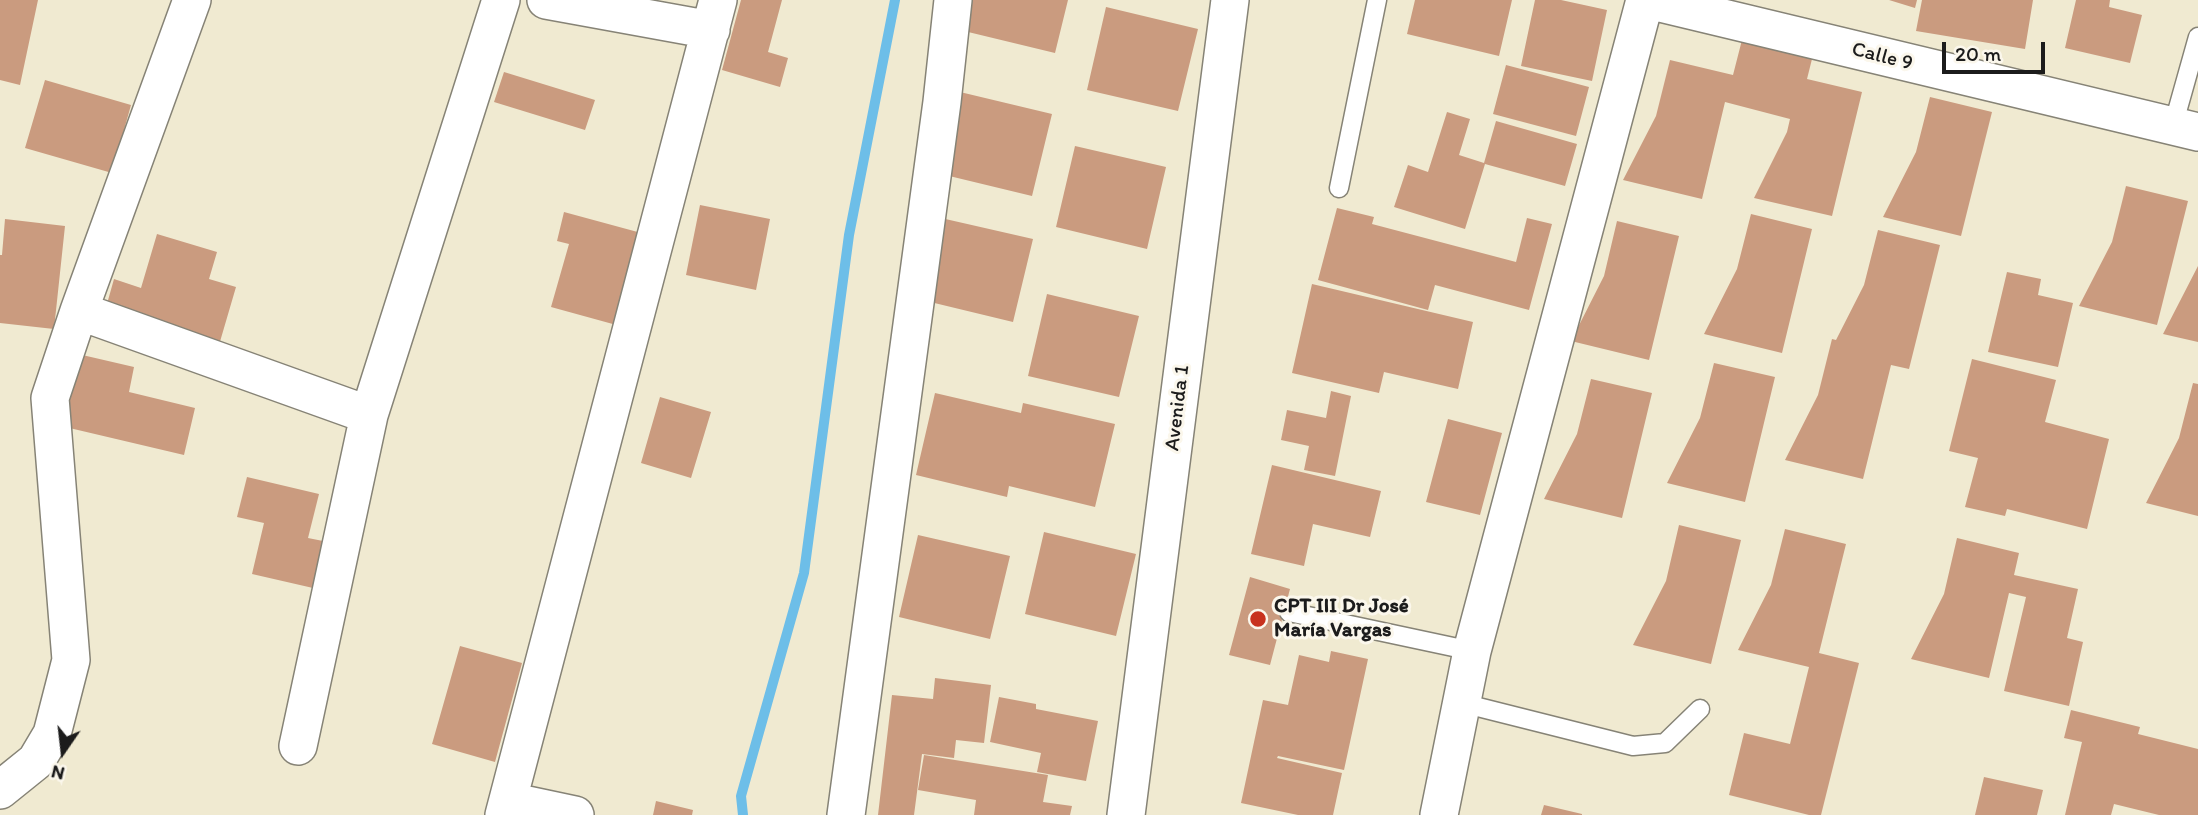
<!DOCTYPE html>
<meta charset="utf-8">
<style>
body{margin:0}
#map{position:relative;width:2198px;height:815px;overflow:hidden;background:#f0ead1;font-family:Itim,sans-serif}
canvas{display:block}
.north{position:absolute;left:28px;top:717px;width:70px;height:70px;-webkit-text-stroke:5px #fbf7ec;paint-order:stroke;rotate:194deg;font-size:19px;font-weight:700;line-height:28px;text-align:center;color:#1c1c1c}
.north::after{content:'';display:block;margin:auto;width:24px;height:32px;background:#1c1c1c;clip-path:polygon(50% 0,100% 100%,50% 72%,0 100%)}
.scale{position:absolute;left:1942px;top:42px;width:103px;height:32px;box-sizing:border-box;border:4px solid #1c1c1c;border-top:0;padding-left:9px;font-size:21px;line-height:24px;white-space:nowrap;color:#1c1c1c;-webkit-text-stroke:5px #fbf7ec;paint-order:stroke}
</style>
<div id="map">
<canvas width="2198" height="815"></canvas>
<div class="north">N</div>
<div class="scale">20 m</div>
</div>
<script>
const g = document.querySelector('canvas').getContext('2d');
g.lineJoin = 'round';
function trace(path, color, width, dash) { g.strokeStyle = color; g.lineWidth = width; g.lineCap = dash ? 'butt' : 'round'; g.setLineDash(dash || []); g.stroke(path); }
function fill(path, color) { g.fillStyle = color; g.fill(path, 'evenodd'); }
function write(font, color, halo, rows, align = 'center') {
  g.font = font + ' Itim,sans-serif'; g.lineWidth = 6; g.setLineDash([]); g.textBaseline = 'middle'; g.strokeStyle = halo; g.fillStyle = color; for (const [text, x, y, turn = 0] of rows) {
    g.save(); g.translate(x, y); g.rotate((+turn || 0) * Math.PI / 180); g.textAlign = isNaN(turn) ? turn : align; if (halo) g.strokeText(text, 0, 0); g.fillText(text, 0, 0); g.restore();
  }
}
const stream = new Path2D(`
 M743,815L741,796L804,573L849,235L895,0`);
const building = new Path2D(`
 M0,0H38L20,85L0,80Z
 M741,0H782L768,52L788,58L780,87L722,70Z
 M971,0H1068L1055,53L964,31Z
 M1415,0H1512L1499,56L1407,34Z
 M1535,0H1561L1607,10L1592,81L1521,66Z
 M1889,0H1917L1915,8Z
 M1922,0H2033L2025,49L1916,31Z
 M2076,0H2110L2109,7L2142,15L2130,63L2065,48Z
 M1106,7L1198,29L1178,111L1087,90Z
 M1743,36L1813,55L1807,79L1862,92L1832,216L1754,198L1787,132L1790,119L1725,102L1702,199L1623,180L1656,116L1670,60L1733,75Z
 M1506,65L1589,87L1576,136L1493,114Z
 M504,72L595,100L585,130L494,102Z
 M45,80L131,105L112,173L25,148Z
 M960,92L1052,114L1032,196L941,174Z
 M1930,97L1992,112L1961,236L1883,217L1916,152Z
 M1447,112L1470,119L1459,155L1484,163L1496,121L1577,144L1565,186L1485,164L1465,229L1394,207L1408,165L1428,172Z
 M1075,146L1166,167L1147,249L1056,227Z
 M2126,186L2188,201L2157,325L2079,306L2112,242Z
 M700,205L770,219L756,290L686,275Z
 M1337,208L1374,217L1372,224L1516,262L1527,218L1552,224L1529,310L1435,285L1428,310L1318,280Z
 M564,212L645,234L620,326L551,307L569,244L557,241Z
 M1751,214L1812,229L1782,353L1704,334L1737,269Z
 M941,218L1033,239L1013,322L922,300Z
 M5,219L65,226L54,329L0,323V255H2Z
 M1617,221L1679,236L1649,360L1571,341L1604,276Z
 M1878,230L1940,245L1909,369L1891,365L1863,479L1785,460L1818,395L1832,339L1836,340L1864,285Z
 M157,234L217,252L209,279L236,287L219,345L105,311L114,279L141,288Z
 M2198,266V342L2163,334Z
 M2007,272L2041,279L2038,295L2073,303L2058,367L1988,352Z
 M1312,284L1473,322L1458,389L1384,372L1379,393L1292,373Z
 M1047,294L1139,316L1119,397L1028,376Z
 M78,354L134,367L129,392L195,408L184,455L61,426Z
 M1972,359L2056,380L2045,422L2109,439L2087,529L2007,509L2005,516L1965,507L1978,458L1949,451Z
 M1714,363L1775,377L1745,502L1667,483L1700,418Z
 M1591,379L1652,393L1622,518L1544,499L1577,434Z
 M2193,383L2198,384V516L2146,503L2179,438Z
 M1331,391L1351,396L1335,476L1304,470L1309,446L1281,440L1287,410L1326,418Z
 M935,393L1021,413L1023,403L1115,424L1095,507L1009,486L1007,497L916,475Z
 M660,397L711,412L691,478L641,463Z
 M1448,419L1502,433L1480,515L1426,502Z
 M1272,465L1381,491L1370,537L1313,524L1304,566L1251,554Z
 M247,477L319,494L308,538L323,541L313,588L252,574L264,523L237,517Z
 M1679,525L1741,540L1711,664L1633,645L1666,581Z
 M1785,529L1846,544L1819,653L1859,663L1821,815H1809L1729,795L1744,733L1790,744L1809,667L1738,650L1771,585Z
 M1044,532L1136,554L1116,636L1025,614Z
 M918,535L1010,556L990,639L899,617Z
 M1957,538L2019,553L2014,575L2078,589L2067,638L2083,642L2069,706L2004,691L2026,597L2009,593L1989,678L1911,659L1944,594Z
 M1250,577L1290,589L1270,665L1229,655Z
 M460,646L522,663L495,762L432,744Z
 M1331,651L1368,659L1344,770L1278,756L1277,758L1342,773L1333,815H1298L1241,803L1263,700L1288,705L1299,655L1329,662Z
 M935,678L991,685L984,743L956,740L954,758L922,754L914,815H878L892,695L933,699Z
 M999,697L1036,704V709L1098,721L1086,781L1037,772L1041,753L990,742Z
 M2071,710L2140,727L2138,734L2198,749V815H2159L2114,804L2111,815H2065L2082,742L2064,738Z
 M924,755L1048,775L1043,802L1072,806L1070,815H974L976,800L918,790Z
 M1984,777L2043,790L2037,815H1975Z
 M656,801L693,810L692,815H653Z
 M1544,805L1582,814V815H1541Z`);
const service = new Path2D(`
 M2173,126L2198,37
 M1339,188L1377,0
 M1289,612L1472,651
 M1462,703L1633,746L1665,743L1700,709`);
const minor = new Path2D(`
 M546,0L711,30
 M1648,0L2198,132
 M79,311L369,415
 M298,746L369,415L501,0
 M0,790L36,761L52,734L71,660L50,398L79,311L192,0
 M509,801L575,815
 M504,815L718,0
 M846,815L942,102L953,0
 M1126,815L1230,0
 M1439,815L1472,651L1645,0`);
const markers = [
 [1258,619,9,"#c8321e"]
];
const streetNames = [
 ["Calle 9",1882,57,14],
 ["Avenida 1",1178,408,-83]
];
const poiNames = [
 ["CPT III Dr José",1274,607],
 ["María Vargas",1274,631]
];
trace(stream, '#6dbee8', 10);
fill(building, '#ca9b7f');
trace(service, '#868376', 21);
trace(minor, '#868376', 40);
trace(service, '#fff', 18);
trace(minor, '#fff', 37);
for (const [x, y, r, color] of markers) { const dot = new Path2D(); dot.arc(x, y, r, 0, 2 * Math.PI); g.fillStyle = color; g.fill(dot); trace(dot, '#fbf7ec', 2.5); }
write('21px', '#1c1c1c', '#fbf7ec', streetNames);
write('bold 21px', '#1c1c1c', '#fbf7ec', poiNames, 'left');
</script>
